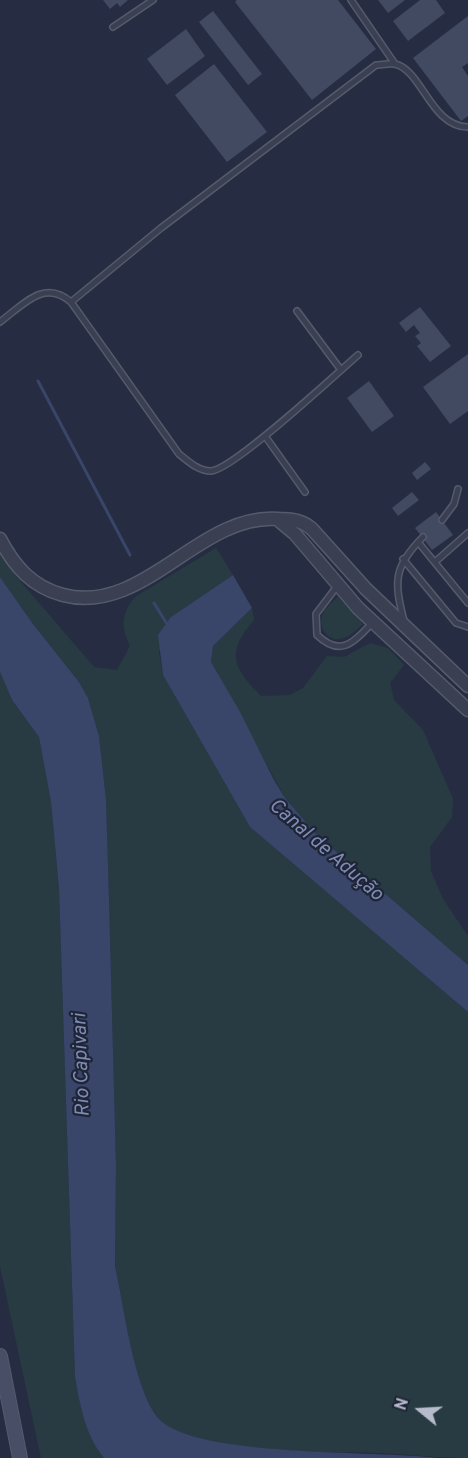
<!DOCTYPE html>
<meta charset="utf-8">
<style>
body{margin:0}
#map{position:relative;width:468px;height:1458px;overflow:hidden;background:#262d42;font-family:Overpass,sans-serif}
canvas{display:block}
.north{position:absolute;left:390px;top:1380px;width:60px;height:60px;-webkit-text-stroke:4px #1f2537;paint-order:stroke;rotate:288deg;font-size:16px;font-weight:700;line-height:24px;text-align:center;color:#b7bccc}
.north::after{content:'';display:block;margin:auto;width:21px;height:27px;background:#b7bccc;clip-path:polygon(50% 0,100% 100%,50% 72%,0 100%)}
</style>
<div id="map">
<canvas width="468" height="1458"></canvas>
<div class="north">N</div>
</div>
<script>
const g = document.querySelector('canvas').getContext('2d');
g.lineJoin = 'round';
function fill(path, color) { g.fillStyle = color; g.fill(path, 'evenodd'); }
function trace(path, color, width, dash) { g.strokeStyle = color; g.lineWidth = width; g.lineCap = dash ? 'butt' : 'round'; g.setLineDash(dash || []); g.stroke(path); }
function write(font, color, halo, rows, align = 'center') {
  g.font = font + ' Overpass,sans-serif'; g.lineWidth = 4.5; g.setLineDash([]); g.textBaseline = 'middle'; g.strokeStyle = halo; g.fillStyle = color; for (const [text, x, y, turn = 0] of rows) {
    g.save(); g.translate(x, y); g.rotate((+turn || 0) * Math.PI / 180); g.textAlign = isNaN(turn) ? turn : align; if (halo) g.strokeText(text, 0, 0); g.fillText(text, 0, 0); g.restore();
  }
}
const green = new Path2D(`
 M216,548L233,575L171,617L159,652L163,675L250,827L468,1012V1458C437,1458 407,1454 377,1453C328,1451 190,1457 159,1419C134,1389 124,1306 115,1266L116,1165L109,898L106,799L99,736L88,698L79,682L33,624L0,577V552L14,574L94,667L117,670L130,646C121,626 121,614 135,597Z
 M338,597L363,624C357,629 351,636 343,638C330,643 318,629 322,616C325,608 332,602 338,597Z
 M252,608L254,620C226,652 232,667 261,696L290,695L303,688L327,656L344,657L370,643L388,648L404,665L390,683L394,700L423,730L453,799L452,817L430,847L431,871L443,899L468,936V965L317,835L285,798L211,662L213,646Z
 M0,672L12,700L39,737L51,802L59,889L75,1377C80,1404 86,1436 104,1458H41L0,1266Z`);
const water = new Path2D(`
 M233,575L252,608L213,646L211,662L240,712L274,780L285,798L317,835L468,965V1012L250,827L163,675L158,635L171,617Z
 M0,577L33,624L79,682L88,698L99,736L106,799L109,898L116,1165L115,1266C124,1306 134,1390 159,1419C196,1458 377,1450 437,1458H104C85,1435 80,1405 75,1377L59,889L51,802L39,737L12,700L0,672Z`);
const stream = new Path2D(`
 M38,381L130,555
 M154,603L167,624`);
const building = new Path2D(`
 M103,0H128L120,7L117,3L110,9Z
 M237,0H338L376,49L312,100L235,2Z
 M378,0H405L388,13Z
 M420,0H436L445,13L408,41L393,21Z
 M213,11L262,74L248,85L199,22Z
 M468,16V63L462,67L468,76V116L461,121L413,58Z
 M186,29L205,56L167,85L147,59Z
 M214,64L267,132L227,162L175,95Z
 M420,307L451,346L430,362L417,346L421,343L415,336L420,333L414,325L406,332L399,323Z
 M468,354V411L450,424L423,387Z
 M369,381L394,416L372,432L347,398Z
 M425,462L431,469L417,480L412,473Z
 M412,492L419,500L398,516L392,508Z
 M436,512L453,535L432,550L415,528Z`);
const service = new Path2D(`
 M351,0L395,64
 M113,27L153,0
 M71,302L161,228L376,65C381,65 389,63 395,64C422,70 431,127 468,127
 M297,311L341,370
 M0,322C24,304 44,279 71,302L179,454C188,461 198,471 211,471C233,470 336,374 358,355
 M265,436L305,492
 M442,520L454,504L458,489
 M418,542L468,603
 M403,559L456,623L468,627
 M435,562L468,533
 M338,585L316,614L317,635C341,658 354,642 373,622
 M404,621C394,582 393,567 423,537`);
const tertiary = new Path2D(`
 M277,519L295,534L358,608L468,710
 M0,539C14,566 32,587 63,595C144,616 199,513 278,519C291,520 301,519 312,529L366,589L468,686`);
const secondary = new Path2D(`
 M0,1356L20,1458`);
const waterNames = [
 ["Canal de Adução",325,851,41],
 ["Rio Capivari",83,1065,-92]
];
fill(green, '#283b43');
fill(water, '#394569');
trace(stream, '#394569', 3);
fill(building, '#424a62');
trace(service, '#555b6c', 8);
trace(tertiary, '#555b6c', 15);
trace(secondary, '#555b6c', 16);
trace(service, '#3a4052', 5);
trace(tertiary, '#3a4052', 12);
trace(secondary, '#484e65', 14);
write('italic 20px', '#7e8cb3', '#1f2537', waterNames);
</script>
